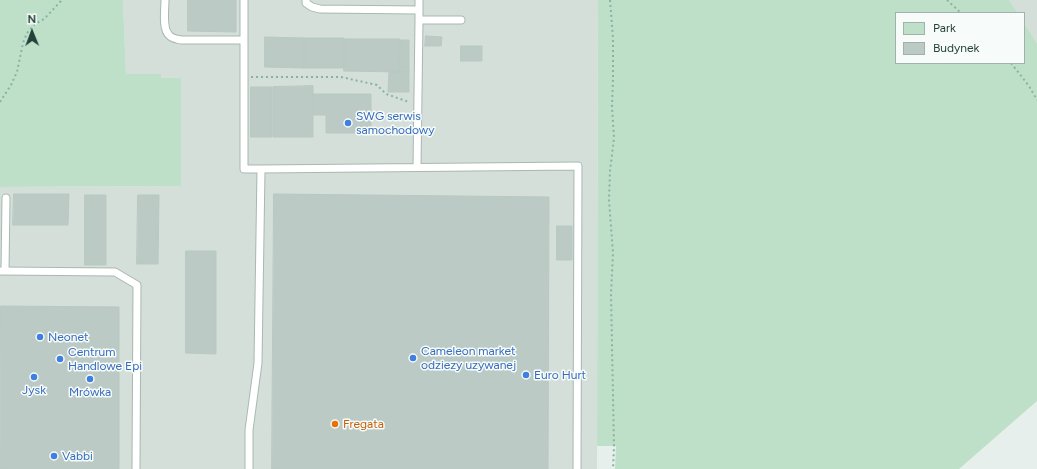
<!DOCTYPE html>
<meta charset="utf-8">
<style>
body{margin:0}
#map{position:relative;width:1037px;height:469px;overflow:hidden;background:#e6efeb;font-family:Figtree,sans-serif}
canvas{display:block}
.legend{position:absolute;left:895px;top:12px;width:130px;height:52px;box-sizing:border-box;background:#f7fbf9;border:1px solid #a3b1ad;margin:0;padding:5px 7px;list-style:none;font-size:12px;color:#24423a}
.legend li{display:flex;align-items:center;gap:8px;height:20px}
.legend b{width:20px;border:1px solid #a3b1ad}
.north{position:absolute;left:12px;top:12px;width:40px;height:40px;-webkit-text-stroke:3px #f7fbf9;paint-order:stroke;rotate:359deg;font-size:11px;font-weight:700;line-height:16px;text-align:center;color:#24423a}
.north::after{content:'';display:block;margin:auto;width:14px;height:18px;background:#24423a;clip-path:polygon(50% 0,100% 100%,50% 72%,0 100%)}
</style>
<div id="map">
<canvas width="1037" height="469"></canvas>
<ul class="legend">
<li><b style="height:11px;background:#bfe0c8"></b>Park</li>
<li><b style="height:11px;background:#bbcac4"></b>Budynek</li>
</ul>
<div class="north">N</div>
</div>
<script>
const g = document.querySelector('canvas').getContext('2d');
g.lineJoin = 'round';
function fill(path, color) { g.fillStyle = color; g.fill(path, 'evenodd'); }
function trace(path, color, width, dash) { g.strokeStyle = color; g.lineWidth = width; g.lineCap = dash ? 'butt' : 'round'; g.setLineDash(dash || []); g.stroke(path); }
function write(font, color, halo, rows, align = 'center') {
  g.font = font + ' Figtree,sans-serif'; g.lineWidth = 3; g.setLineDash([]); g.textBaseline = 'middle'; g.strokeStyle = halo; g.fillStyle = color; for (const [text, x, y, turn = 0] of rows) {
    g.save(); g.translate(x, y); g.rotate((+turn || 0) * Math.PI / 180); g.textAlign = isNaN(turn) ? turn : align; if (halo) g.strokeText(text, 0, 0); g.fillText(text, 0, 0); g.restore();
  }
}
const built = new Path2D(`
 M123,0H598L597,469H0V187L180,186L181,78H161L160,74H126Z
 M1009,0H1037V43L1024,23V13H1018Z`);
const green = new Path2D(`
 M0,0H123L126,74H161V78H181V186L0,187Z
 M598,0H1009L1018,13H896V63H1024V23L1037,43V401L959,469H615L616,446H597Z`);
const building = new Path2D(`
 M188,0H236V32L188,31Z
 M426,36L442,37L441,46H425Z
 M265,37L304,38V68L265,67Z
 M304,38H344V68H304Z
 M344,39H400L399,72L344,71Z
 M400,40H409V67H399Z
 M461,46H482V61H461Z
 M399,67H409V92H388L389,71L399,72Z
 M313,86V137H273V87Z
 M251,87H272V137H251Z
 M313,94H371V133H326V115H313Z
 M14,194H69L68,225H13Z
 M274,194L549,197L548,469H272Z
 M85,195H106V265H85Z
 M138,195H159L158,264H137Z
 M557,226H572V260H557Z
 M186,251H216V354L186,353Z
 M1,306L119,307V469H0Z`);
const path = new Path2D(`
 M610,0L613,38V78L612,107L614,138L610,171L609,200L613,253L611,294L614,447L613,469
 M947,0L961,13
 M1011,63L1029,86L1037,100
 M251,77H341L377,85L386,94L409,102
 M0,102L11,85L17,72L23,43L27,33L35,24L44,19L62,0`);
const service = new Path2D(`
 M165,0C165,9 162,29 169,35C172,39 177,39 181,40H244
 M244,0V169H261
 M306,0V3L312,7L320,9L419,10
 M419,0V20H461
 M417,167L419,20
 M0,271L115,272L137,285L136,469
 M5,271L6,198
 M249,469V430L258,363L261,169L578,166L577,469`);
const markers = [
 [348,123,4,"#3f7fe0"],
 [40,337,4,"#3f7fe0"],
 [413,358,4,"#3f7fe0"],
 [60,359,4,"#3f7fe0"],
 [526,375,4,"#3f7fe0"],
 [34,377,4,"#3f7fe0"],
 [90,379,4,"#3f7fe0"],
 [335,424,4,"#e8710a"],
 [54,456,4,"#3f7fe0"]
];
const shopNames = [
 ["SWG serwis",356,116],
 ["samochodowy",356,130],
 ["Neonet",48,337],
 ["Cameleon market",421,351],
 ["odziezy uzywanej",421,365],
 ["Centrum",68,352],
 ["Handlowe Epi",68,366],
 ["Euro Hurt",534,375],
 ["Jysk",34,390,"center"],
 ["Mrówka",90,392,"center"],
 ["Vabbi",62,456]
];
const foodNames = [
 ["Fregata",343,424]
];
fill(built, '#d4dfda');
fill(green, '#bfe0c8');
fill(building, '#bbcac4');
trace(building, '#b8c9c2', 1);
trace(service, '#a8b8b2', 9);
trace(path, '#86b3a5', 2, [2, 3]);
trace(service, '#fff', 7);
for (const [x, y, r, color] of markers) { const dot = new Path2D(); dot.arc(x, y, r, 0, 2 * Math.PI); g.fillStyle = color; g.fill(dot); trace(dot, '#f7fbf9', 1.5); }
write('12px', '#366cbe', '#f7fbf9', shopNames, 'left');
write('12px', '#c56008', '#f7fbf9', foodNames, 'left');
</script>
